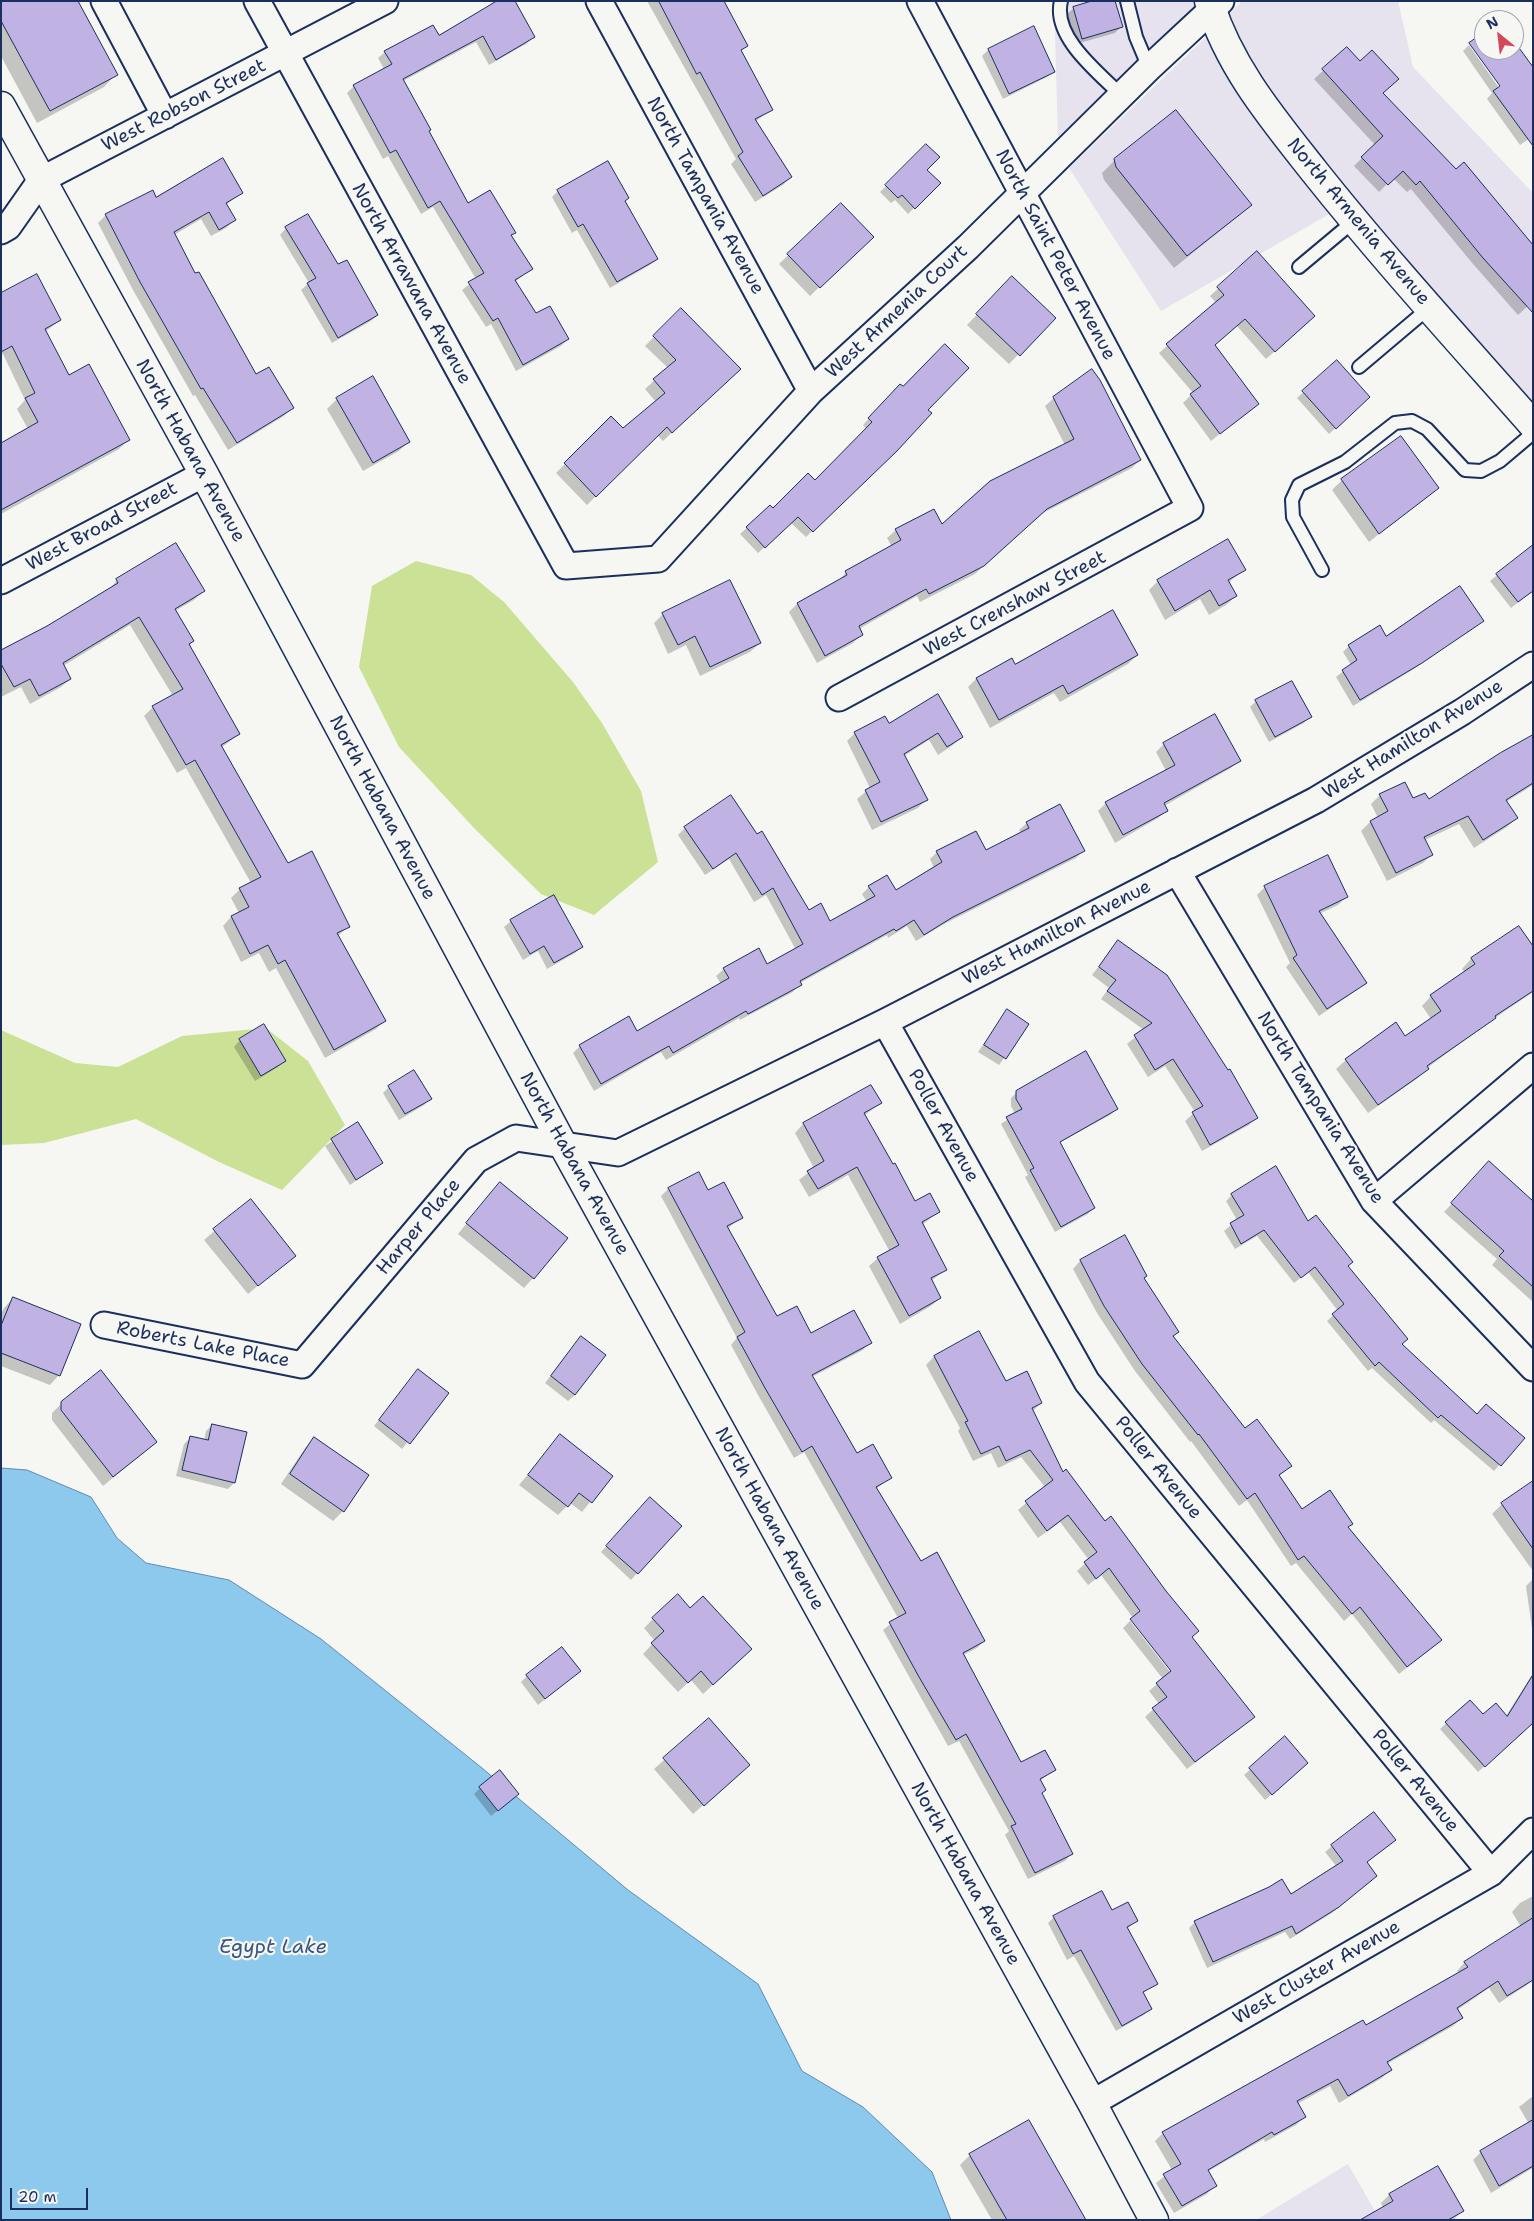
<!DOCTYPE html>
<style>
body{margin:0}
#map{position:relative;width:1534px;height:2221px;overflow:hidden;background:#f6f6f2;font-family:"Shantell Sans",sans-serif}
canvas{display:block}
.frame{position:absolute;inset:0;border:2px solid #1b2f5e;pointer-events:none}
.north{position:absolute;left:1474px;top:10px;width:50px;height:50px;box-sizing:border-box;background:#f6f6f2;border:1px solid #9ea6b7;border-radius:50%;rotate:331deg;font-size:14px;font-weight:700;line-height:20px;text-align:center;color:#1b2f5e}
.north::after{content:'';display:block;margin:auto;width:18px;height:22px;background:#d1495b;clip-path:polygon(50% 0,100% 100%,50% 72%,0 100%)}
.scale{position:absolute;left:10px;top:2188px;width:78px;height:22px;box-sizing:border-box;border:2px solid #1b2f5e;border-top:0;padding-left:6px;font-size:15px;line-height:18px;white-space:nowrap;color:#1b2f5e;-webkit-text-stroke:4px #f6f6f2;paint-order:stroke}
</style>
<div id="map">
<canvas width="1534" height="2221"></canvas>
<div class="frame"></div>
<div class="north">N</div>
<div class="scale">20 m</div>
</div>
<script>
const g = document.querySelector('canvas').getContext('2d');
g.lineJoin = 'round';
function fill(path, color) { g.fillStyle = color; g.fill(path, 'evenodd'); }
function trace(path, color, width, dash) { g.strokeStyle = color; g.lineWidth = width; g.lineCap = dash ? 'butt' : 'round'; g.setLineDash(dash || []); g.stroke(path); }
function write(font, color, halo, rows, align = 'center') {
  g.font = font + ' "Shantell Sans",sans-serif'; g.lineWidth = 4.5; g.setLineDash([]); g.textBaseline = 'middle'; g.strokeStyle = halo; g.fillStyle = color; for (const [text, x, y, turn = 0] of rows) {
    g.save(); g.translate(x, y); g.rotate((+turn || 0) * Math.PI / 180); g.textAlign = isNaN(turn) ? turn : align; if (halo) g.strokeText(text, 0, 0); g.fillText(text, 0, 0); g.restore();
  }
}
const built = new Path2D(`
 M1054,1H1195L1196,5L1058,137Z
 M1242,1H1398L1413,67L1533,193V405L1363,212L1287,115L1250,63L1228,15Z
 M1208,35L1228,78L1266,132L1331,213L1161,311L1069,168Z
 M1348,2164L1380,2220H1256Z`);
const green = new Path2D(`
 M416,561L471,575L504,602L573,682L602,723L641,791L658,862L594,915L541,894L475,829L399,747L359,667L372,586Z
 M266,1028L308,1061L345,1125L282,1190L219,1162L136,1119L44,1143L1,1145V1030L75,1063L118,1067L182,1036Z`);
const water = new Path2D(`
 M1,1468L27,1470L91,1497L117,1538L146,1563L229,1580L321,1639L482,1768L628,1890L758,1984L802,2071L863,2107L932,2172L951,2220H1Z`);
const shadow = new Path2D(`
 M1,1L116,74L104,87L37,123L1,56Z
 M500,1L533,37L526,44L489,65L476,42L403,81L427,132L467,205L514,232L510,236L531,269L515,282L536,315L568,339L561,346L516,371L491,324L486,327L462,290L476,279L433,207L421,214L388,156L383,159L347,93L354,86L384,69L378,58L385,52L438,36Z
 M647,1H718L747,45L741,51L772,109L755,122L791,177L783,185L755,202L731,164L736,159Z
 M1074,8L1121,27L1115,33L1076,44L1067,14Z
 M1033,28L1054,71L1047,77L1003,99L982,56L988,50Z
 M1484,34V50H1514V43L1530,66L1533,64V136L1520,145L1487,99L1492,93L1463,51L1469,45L1502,92L1504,91L1471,44Z
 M1347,49L1382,93L1456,171L1528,306L1518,315L1473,264L1411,189L1407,192L1393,178L1379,192L1354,166L1375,145L1314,79Z
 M926,146L925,170L939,183L908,214L895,200L891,203L880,192Z
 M1115,160L1250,205L1237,217L1174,268L1104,180L1102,173Z
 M558,191L624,202L657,259L650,265L610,288L577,230L572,233L552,197Z
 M241,193L226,205L234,220L226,228L211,236L201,219L174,235L195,275L256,376L292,408L284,416L228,450L195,395L193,396L133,290L98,223L106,215L155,198Z
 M841,204L862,246L810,296L779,264Z
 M286,228L338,266L377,315L371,321L332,343L301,290L309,283L280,235Z
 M1257,253L1306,324L1266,359L1237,326L1214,345L1257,404L1211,441L1183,403L1193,393L1159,353L1216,303L1210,296Z
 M1003,287L1054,318L1009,364L967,325Z
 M1,295L60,320L45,332L69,376L128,440L119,449L1,514V444L28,429L17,409L25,400L3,354L1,355Z
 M681,310L730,378L663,441L657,435L587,505L556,473L611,418L623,430L656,402L645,389L668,368L645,346Z
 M1337,362L1363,403L1329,434L1297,398Z
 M900,385L927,410L896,450L806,537L791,523L758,553L740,534L770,507L773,510L815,481L867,429L863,425Z
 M1054,398L1140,460L1132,468L1037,516L975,574L920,602L917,596L859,629L862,634L853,643L817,663L789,612L797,604L839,581L846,572L892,547L887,538L896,530L941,526L1065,445L1045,406Z
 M337,399L409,441L399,451L363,471L327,409Z
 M1401,437L1437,488L1369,542L1332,490L1342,480Z
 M1533,546V591L1511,608L1490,581Z
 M1244,570L1228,583L1236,596L1226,605L1209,615L1200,599L1165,620L1149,590L1158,581Z
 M117,580L203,591L194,600L175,611L193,641L188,646L239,734L221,748L288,865L349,926L338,936L384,1021L376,1029L325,1058L276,968L269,972L259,953L241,962L223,926L231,917L239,913L231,898L240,889L251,883L186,768L177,773L144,716L153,707L173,696L130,625L63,666L70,679L61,687L30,704L21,687L1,697V651L47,627L109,590Z
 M663,614L760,643L750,652L700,676L686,645L668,654L654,623Z
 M1482,621L1414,669L1353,706L1336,677L1351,665L1343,652L1349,646Z
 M1137,655L1128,664L1060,702L1054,693L990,728L968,687L976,679L1011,660L1015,666Z
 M937,696L962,737L953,745L938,755L929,740L904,756L926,800L918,808L872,830L857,799L870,788L847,741L855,733L888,725Z
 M1256,701L1310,716L1304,723L1269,742L1250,707Z
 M1533,736V785L1506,802L1516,818L1507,827L1474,848L1459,824L1425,840L1432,854L1423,863L1387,881L1361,831L1370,822L1378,818L1371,804L1380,795L1428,801Z
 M1164,744L1239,760L1231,768L1164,806L1167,810L1158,818L1115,843L1098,811L1106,803L1166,771L1156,752Z
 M731,797L809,912L830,923L867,902L862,894L869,887L896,891L934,868L930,859L937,852H985L1021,834L1019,830L1027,823L1083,851L1076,858L944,924L916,941L907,926L888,938L887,935L800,983L793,992L740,1020L739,1018L666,1060L661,1052L594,1091L573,1053L580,1046L636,1032L721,984L716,976L724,969L766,965L796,950L766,895L754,902L729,859L705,875L678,835L685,828Z
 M1265,887L1346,897L1338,905L1319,914L1365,982L1357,990L1319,1016L1286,967L1290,963L1257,895Z
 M511,921L582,947L575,953L547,969L538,951L523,960L504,927Z
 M1519,927L1533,948V992L1492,1020L1427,1068L1418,1078L1368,1113L1336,1069L1346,1060L1405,1037L1431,1019L1422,1006L1431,996L1465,973L1462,969L1471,959Z
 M1118,941L1256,1117L1249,1125L1202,1151L1185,1121L1195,1112L1165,1066L1148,1077L1127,1044L1144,1030L1101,999L1109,988L1092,975Z
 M1007,1011L1028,1024L999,1065L978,1052Z
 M240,1040L285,1060L278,1067L255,1081L234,1047Z
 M870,1086L880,1103L864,1116L914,1203L938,1212L922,1225L946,1269L931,1281L940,1298L931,1306L900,1324L869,1266L878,1258L890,1252L848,1175L809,1197L799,1180L814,1168L795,1133L803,1124Z
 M389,1087L430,1099L424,1105L399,1120L383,1093Z
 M1017,1092L1116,1109L1110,1115L1059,1143L1094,1207L1088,1214L1055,1232L1025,1177L1028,1175L1001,1124L1015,1114L1011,1106V1098Z
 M357,1124L381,1163L350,1185L325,1146Z
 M1482,1171L1533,1203V1302L1492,1265L1497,1259L1444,1212Z
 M698,1173L708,1191L741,1218L727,1229L776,1318L810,1335L870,1342L863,1350L812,1377L856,1455L890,1478L876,1489L920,1563L984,1641L977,1648L963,1655L1021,1764L1054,1770L1040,1781L1041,1793L1072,1853L1065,1861L1028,1879L1005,1835L1009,1831L959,1741L948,1746L883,1630L898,1618L804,1452L794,1458L758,1395L731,1345L737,1338L661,1196L668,1189Z
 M491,1193L533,1278L524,1288L458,1234Z
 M1232,1195L1308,1223L1347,1267L1401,1344L1476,1415L1523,1438L1494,1471L1434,1420L1431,1423L1372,1368L1368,1371L1327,1321L1338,1311L1308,1272L1294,1283L1257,1236L1235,1249L1224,1231L1237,1220L1226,1201Z
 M250,1200L294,1255L248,1294L204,1240Z
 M1125,1237L1143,1278L1177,1332L1172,1337L1245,1430L1291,1466L1279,1476L1301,1511L1347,1528L1440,1640L1399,1674L1352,1614L1344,1621L1296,1563L1291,1566L1247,1500L1239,1506L1191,1441L1190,1442L1135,1371L1097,1313L1073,1269L1080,1261Z
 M13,1298L59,1375L50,1385L1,1366V1314L4,1308Z
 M979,1333L1005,1383L1041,1403L1033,1411L1063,1474L1253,1717L1187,1769L1145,1717L1159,1704L1149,1691L1163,1679L1123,1628L1130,1621L1174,1677L1176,1675L1101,1575L1088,1585L1077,1571L1089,1560L1060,1522L1038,1538L1018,1510L1045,1487L1021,1457L998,1468L991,1453L973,1461L958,1431L960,1428L926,1365L934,1357Z
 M575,1344V1395L568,1401L545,1383Z
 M418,1371L447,1393L402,1449L374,1426Z
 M62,1403L156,1442L103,1486L52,1420V1413Z
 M212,1425L234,1483L228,1489L176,1476L184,1444L190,1438L204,1441L206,1431Z
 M560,1436L611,1476L582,1512L570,1503L558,1515L519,1485Z
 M314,1438L367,1475L343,1511L333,1521L281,1484L305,1448Z
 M1533,1482V1571L1492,1514L1502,1504Z
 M644,1505L680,1526L631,1580L601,1552Z
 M1533,1579V1636L1526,1586Z
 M653,1619L741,1659L703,1694L691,1680L678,1692L643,1654L655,1641L644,1628Z
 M579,1671L538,1705L521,1682L527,1676Z
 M1533,1673V1722L1478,1772L1440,1729L1469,1702L1483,1716H1506Z
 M709,1720L749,1765L693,1814L654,1769Z
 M1285,1738L1300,1769L1265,1800L1244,1775Z
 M480,1788L511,1800L491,1816L474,1794Z
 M1394,1840L1366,1863L1376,1876L1332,1913L1290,1939L1285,1932L1207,1968L1189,1928L1195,1922L1270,1888L1291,1896L1337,1867L1325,1852L1332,1846Z
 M1533,1896V1979L1527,1985L1499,2003L1489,1988L1457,2010L1462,2018L1453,2026L1387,2064L1390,2070L1382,2078L1339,2103L1330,2086L1297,2104L1304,2117L1296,2125L1265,2142L1264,2139L1207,2172L1215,2185L1207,2194L1174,2213L1156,2183L1172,2170L1155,2141L1163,2133L1366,2027L1459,1973L1457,1971L1465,1962L1521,1927L1512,1912L1520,1903Z
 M1111,1912L1136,1921L1127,1929L1156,1983L1142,1994L1150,2009L1144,2015L1116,2031L1074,1956L1067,1960L1048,1923L1054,1917Z
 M1533,2096V2168L1491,2193L1473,2160L1481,2152L1529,2124L1519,2107Z
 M970,2155L1084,2220H992L960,2165Z
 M1437,2168L1462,2211L1453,2220H1363L1383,2208L1381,2203L1389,2195Z`);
const building = new Path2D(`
 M1,1H78L118,75L50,111L1,21Z
 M497,1H515L535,37L496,60L483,36L403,79L431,130L429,131L468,203L490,190L516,233L511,235L533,269L515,280L536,313L550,306L569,339L523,365L498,318L493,321L468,282L484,273L440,201L428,208L396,150L390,153L353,85L392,64L384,51L433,25L439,35Z
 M659,1H724L748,46L741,50L773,110L755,119L792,177L763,196L738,156L743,152L700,72L697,74Z
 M1092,1H1115L1123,27L1082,39L1073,7Z
 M1034,26L1055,72L1009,94L988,49Z
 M1484,33V50H1514V41L1533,67V146L1493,91L1500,86L1469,43Z
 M1347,47L1360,61L1372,50L1399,79L1383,93L1456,169L1464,162L1533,245V313L1483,258L1420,181L1416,185L1403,171L1388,185L1361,157L1383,136L1322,69Z
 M1176,110L1252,205L1187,256L1116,167L1114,159Z
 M926,144L940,157L927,170L941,183L915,209L902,195L898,198L885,185Z
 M223,158L243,193L226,203L236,220L219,230L209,212L174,232L195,273L199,272L256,374L269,367L294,408L237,443L203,388L201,389L140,282L105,214L153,190L156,197Z
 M608,161L629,198L625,201L658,259L617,282L583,224L578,227L557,190Z
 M841,203L874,237L820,288L787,254Z
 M308,214L338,264L347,260L378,315L338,338L307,283L316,278L285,227Z
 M1257,251L1315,316L1275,352L1245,319L1215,345L1259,404L1220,434L1190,394L1201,386L1166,344L1224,295L1217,287Z
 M37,274L61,320L45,329L69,375L89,364L130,440L1,510V443L38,422L25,398L35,393L12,346L1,352V293Z
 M1012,276L1056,318L1020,356L976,314Z
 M681,308L741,369L672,433L667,427L596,497L564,463L611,416L623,428L665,393L653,379L676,360L653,336Z
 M945,344L969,368L928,410L932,413L897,451L813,532L798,517L765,548L746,527L770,505L773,508L808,473L815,480L872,422L868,418L900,384L903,386Z
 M1337,360L1370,397L1336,429L1302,391Z
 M1092,369L1100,380L1141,460L1047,509L984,566L929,594L926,589L859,626L863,635L825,656L797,603L847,575L845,571L901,540L895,529L934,509L942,524L990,481L1074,439L1053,397Z
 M373,376L410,442L373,463L336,398Z
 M1401,436L1439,488L1379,534L1341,479Z
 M1228,539L1246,570L1228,580L1237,596L1219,606L1210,590L1175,611L1157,580Z
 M176,543L205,591L175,609L194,641L189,644L240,734L221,745L288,863L312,851L350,927L337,933L386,1021L334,1050L285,960L278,964L268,945L250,954L231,916L249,907L239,888L261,877L195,760L186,765L152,706L183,689L139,617L63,663L71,679L39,696L30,679L14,687L1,664V650L47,626L118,583L116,579Z
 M1533,545V591L1518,602L1496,574Z
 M730,580L761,643L710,667L695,636L678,645L662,613Z
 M1460,586L1484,621L1422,663L1360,700L1342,670L1357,660L1348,645L1380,625L1386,636Z
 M1113,610L1138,655L1068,694L1063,685L999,720L976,678L1012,658L1015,664Z
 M1292,681L1312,717L1275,737L1255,700Z
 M938,694L963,737L947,747L938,733L904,754L928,800L881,822L865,790L880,782L854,732L885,716L889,723Z
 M1215,714L1241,761L1164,803L1168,811L1123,835L1105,802L1175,765L1163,743Z
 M1533,735V783L1506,800L1518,818L1483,840L1468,816L1424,837L1433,855L1396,873L1370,821L1388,811L1379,794L1405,782L1413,798L1425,793L1429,799L1500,753Z
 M731,795L757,834L762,831L809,910L821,903L830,921L875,896L868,886L887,875L896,890L942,862L936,851L976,831L986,850L1029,828L1026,822L1060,804L1085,851L953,917L924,935L914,920L896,931L894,929L800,981L802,985L748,1014L746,1011L673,1053L669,1046L601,1084L579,1045L629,1016L637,1031L729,978L723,968L759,948L767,964L803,944L773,888L762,895L736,853L713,869L684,827Z
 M1328,855L1348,897L1319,911L1367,983L1327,1009L1293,958L1297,955L1264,886Z
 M554,895L583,947L554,963L544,946L530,954L510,920Z
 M1519,926L1533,946V991L1495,1016L1496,1018L1427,1066L1429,1069L1378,1105L1345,1059L1396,1022L1405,1036L1441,1011L1430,995L1475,964L1471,958Z
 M1118,940L1167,975L1228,1070L1230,1069L1258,1118L1210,1145L1192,1112L1203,1106L1173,1059L1155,1070L1134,1035L1152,1023L1107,991L1116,980L1099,967Z
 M1007,1009L1029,1024L1006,1059L984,1045Z
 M264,1024L286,1061L261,1076L239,1039Z
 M1086,1051L1118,1109L1060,1142L1095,1208L1061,1227L1030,1170L1034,1168L1006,1117L1022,1109L1016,1099V1091Z
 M414,1070L432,1099L405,1114L388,1086Z
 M871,1085L882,1103L864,1113L893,1164L895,1163L915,1201L930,1193L940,1212L922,1222L947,1270L931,1278L941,1298L909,1316L877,1257L899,1245L857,1167L818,1189L807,1171L824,1161L803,1123Z
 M358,1122L383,1163L356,1180L331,1139Z
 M1489,1161L1533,1201V1287L1499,1256L1504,1251L1451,1203Z
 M1276,1166L1308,1221L1316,1215L1353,1262L1348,1266L1408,1339L1402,1344L1477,1414L1486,1404L1525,1438L1501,1466L1441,1415L1438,1418L1379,1362L1375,1366L1332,1314L1344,1304L1315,1267L1301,1278L1264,1230L1241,1244L1230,1223L1244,1215L1231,1194Z
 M699,1172L708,1190L724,1182L743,1218L727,1226L777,1316L797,1306L811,1333L854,1310L872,1343L812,1375L857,1453L873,1444L892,1478L876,1487L921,1561L937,1552L985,1641L963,1653L1021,1762L1045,1750L1056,1770L1040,1779L1046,1790L1042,1793L1073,1854L1035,1873L1011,1826L1016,1824L966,1734L956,1740L919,1677L889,1622L906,1613L812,1446L802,1452L765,1388L737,1337L745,1332L668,1188Z
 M500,1182L568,1238L534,1279L466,1223Z
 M251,1199L296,1256L258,1286L213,1229Z
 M1125,1235L1147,1276L1144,1278L1179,1332L1173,1336L1245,1428L1257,1419L1292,1466L1279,1475L1302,1509L1330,1490L1353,1524L1348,1527L1442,1640L1407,1667L1360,1607L1352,1614L1304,1556L1298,1560L1255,1493L1247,1499L1199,1434L1198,1435L1142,1364L1104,1306L1080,1260Z
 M13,1297L81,1324L60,1376L1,1353V1326Z
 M979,1331L1006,1381L1027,1371L1042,1403L1032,1408L1063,1472L1066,1469L1105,1521L1111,1516L1166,1591L1199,1631L1192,1637L1255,1717L1195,1762L1152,1708L1167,1697L1156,1683L1171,1671L1130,1619L1140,1611L1109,1568L1096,1579L1084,1562L1097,1552L1068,1515L1047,1531L1025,1501L1053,1480L1030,1450L1006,1461L999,1446L981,1454L965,1422L968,1421L934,1356Z
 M581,1336L606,1355L575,1395L551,1376Z
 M418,1369L449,1393L410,1444L379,1420Z
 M101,1370L157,1442L113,1477L61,1410V1402Z
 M212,1424L247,1432L235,1483L182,1470L190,1436L208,1440Z
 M560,1434L613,1476L592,1503L579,1493L568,1507L528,1475Z
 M314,1437L369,1475L344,1512L290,1474Z
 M1533,1481V1549L1501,1503Z
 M650,1497L682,1526L638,1574L606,1546Z
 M678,1594L690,1608L703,1596L752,1649L713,1685L701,1671L688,1683L651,1643L664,1631L652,1618Z
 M562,1647L581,1671L545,1699L526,1675Z
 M1533,1675V1723L1485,1767L1445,1722L1470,1700L1483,1714L1496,1703L1507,1716Z
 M709,1718L750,1765L704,1806L663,1758Z
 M1285,1736L1308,1763L1272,1795L1249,1768Z
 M500,1770L519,1794L498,1811L479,1787Z
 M1374,1812L1396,1840L1367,1862L1377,1876L1339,1907L1296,1934L1292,1926L1213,1962L1194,1921L1269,1887L1282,1879L1291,1894L1343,1861L1331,1845Z
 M1102,1891L1112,1910L1128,1902L1138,1921L1127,1927L1158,1984L1143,1992L1152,2009L1122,2026L1081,1950L1073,1954L1053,1916Z
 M1533,1918V1980L1507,1996L1498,1981L1457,2008L1463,2018L1387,2062L1392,2070L1348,2096L1338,2079L1297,2101L1306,2117L1274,2135L1272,2132L1208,2170L1217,2186L1182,2206L1163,2174L1181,2164L1162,2132L1363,2020L1366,2025L1468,1967L1464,1962Z
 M1029,2120L1086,2220H1007L969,2154Z
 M1533,2120V2166L1499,2186L1480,2151Z
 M1438,2166L1464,2211L1448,2220H1360L1393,2201L1389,2194Z`);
const lane = new Path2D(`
 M1061,1C1052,37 1099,73 1121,95
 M1127,1L1136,37L1149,68
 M1299,267L1354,221
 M1359,367L1430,307
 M1322,570L1293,517L1292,500L1299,485L1345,462L1395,423L1412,421L1427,429L1465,470L1481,471L1500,461L1533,433`);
const street = new Path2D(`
 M104,1L165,116
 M257,1L566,566L658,559L811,391L968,247L1149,68L1221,1
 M599,1L811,391
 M1,231L8,227L41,180L385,1
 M1,581L204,474
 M839,698L1190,508L920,1
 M1177,871L1374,1201L1533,1368
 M885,1022L1087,1382L1491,1873
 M1374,1201L1533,1066
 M104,1325L302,1365L476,1160L516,1138L618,1153L885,1022L1316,800L1462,712L1533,665
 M1092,2103L1491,1873L1533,1831`);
const secondary = new Path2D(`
 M1209,1C1229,67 1273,119 1314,171C1384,259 1459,341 1533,425
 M1,106L204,474L563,1145L1092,2103L1154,2220`);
const streetNames = [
 ["West Robson Street",184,106,-27],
 ["North Tampania Avenue",705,196,61],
 ["North Armenia Avenue",1358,222,50],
 ["North Saint Peter Avenue",1055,255,62],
 ["North Arrawana Avenue",411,284,61],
 ["West Armenia Court",897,312,-43],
 ["North Habana Avenue",190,451,61],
 ["West Broad Street",102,527,-28],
 ["West Crenshaw Street",1015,604,-28],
 ["West Hamilton Avenue",1413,740,-32],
 ["North Habana Avenue",382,808,62],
 ["West Hamilton Avenue",1057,933,-27],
 ["North Tampania Avenue",1320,1108,58],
 ["Poller Avenue",943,1126,61],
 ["North Habana Avenue",574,1164,61],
 ["Harper Place",419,1227,-50],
 ["Roberts Lake Place",203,1345,11],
 ["Poller Avenue",1158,1468,51],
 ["North Habana Avenue",769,1519,61],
 ["Poller Avenue",1415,1781,51],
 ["North Habana Avenue",965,1874,61],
 ["West Cluster Avenue",1317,1973,-30]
];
const waterNames = [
 ["Egypt Lake",273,1948]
];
fill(built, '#e6e2ee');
fill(green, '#cbe196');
fill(water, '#8dc9ed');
trace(water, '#5f8bb4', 1);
fill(shadow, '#0003');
fill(building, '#c0b3e4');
trace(building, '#1b2f5e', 1);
trace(lane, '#1b2f5e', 16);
trace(street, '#1b2f5e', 29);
trace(secondary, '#1b2f5e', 31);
trace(lane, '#f6f6f2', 12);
trace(street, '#f6f6f2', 25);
trace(secondary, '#f6f6f2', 28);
write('19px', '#1b2f5e', '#f6f6f2', streetNames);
write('italic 20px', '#385682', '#f6f6f2', waterNames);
</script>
